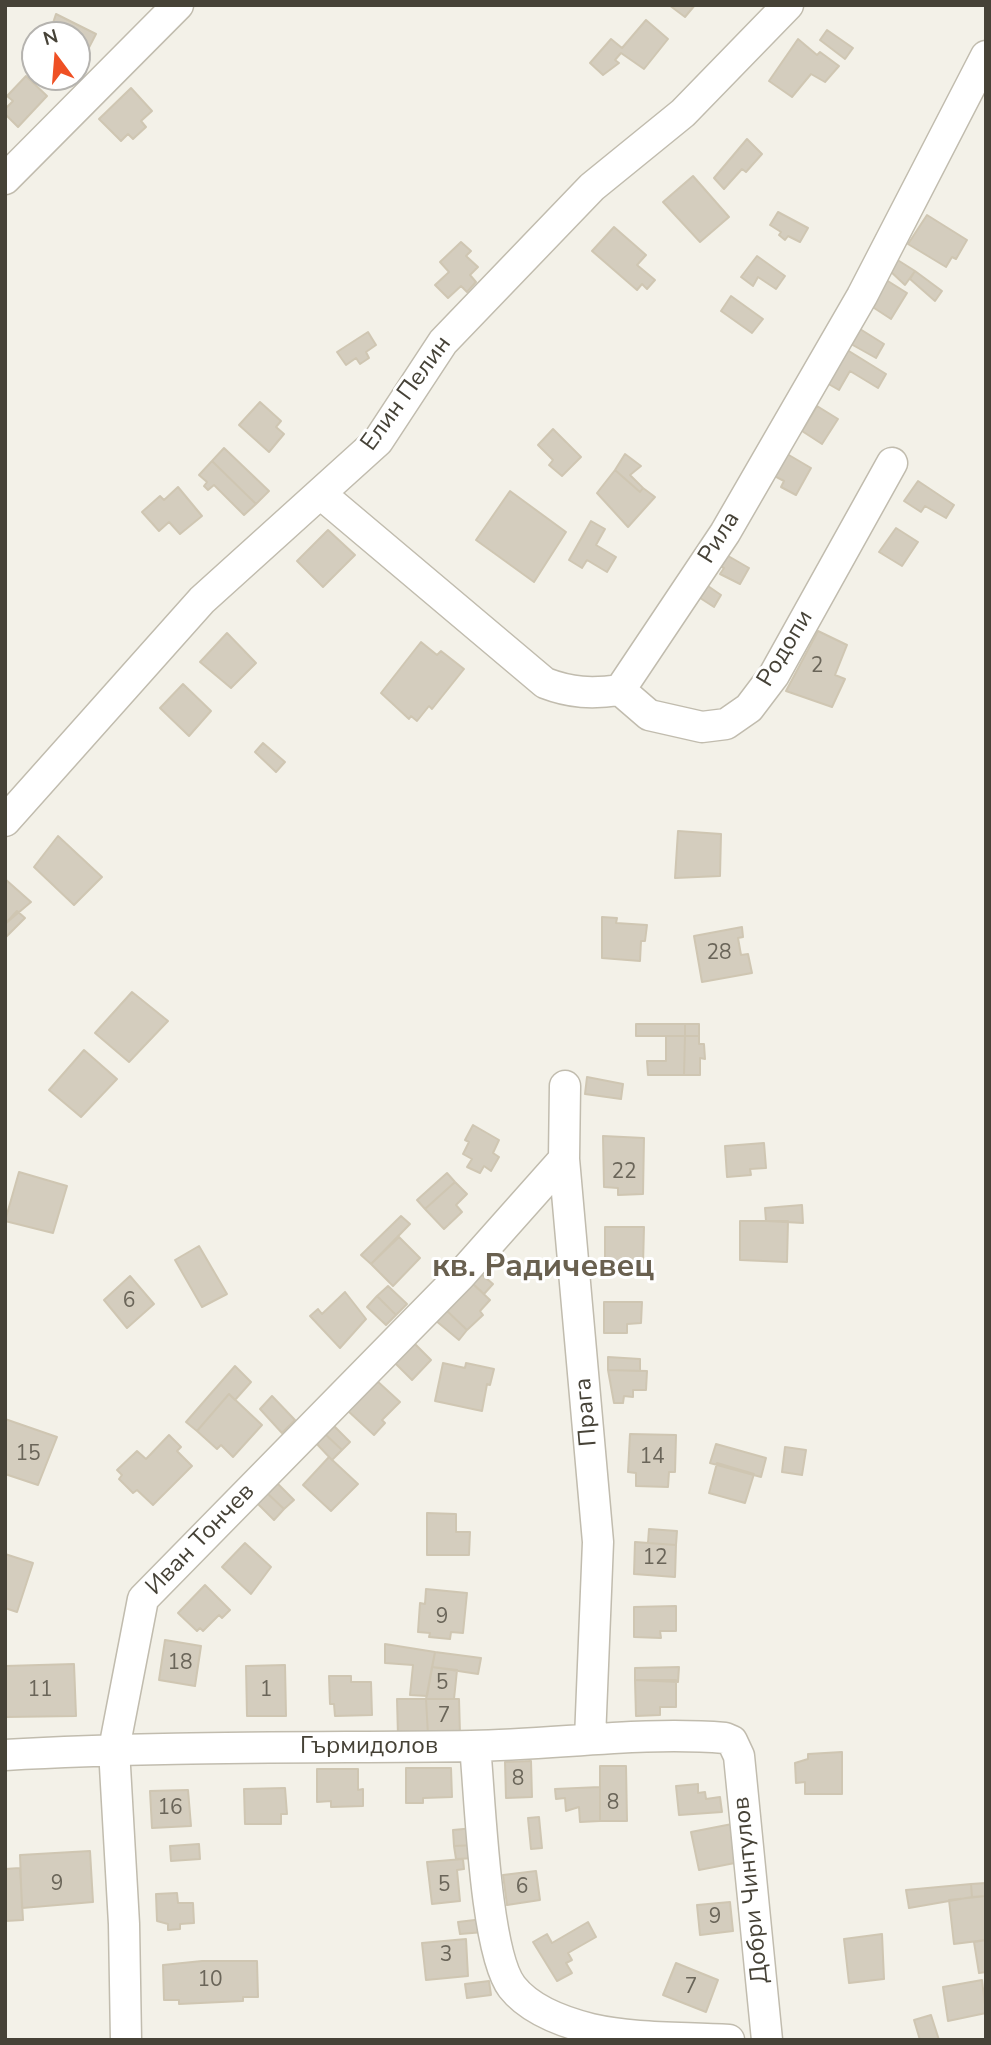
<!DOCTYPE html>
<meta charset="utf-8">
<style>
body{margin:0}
#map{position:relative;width:991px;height:2045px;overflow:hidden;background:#f3f1e8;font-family:"Nunito Sans",sans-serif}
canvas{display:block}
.frame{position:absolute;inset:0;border:7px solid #464237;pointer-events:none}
.north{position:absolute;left:21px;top:21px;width:70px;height:70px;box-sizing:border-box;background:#fff;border:2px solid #b5b3af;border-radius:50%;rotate:344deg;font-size:19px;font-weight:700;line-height:28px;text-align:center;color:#464237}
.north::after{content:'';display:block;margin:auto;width:24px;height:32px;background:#ef5024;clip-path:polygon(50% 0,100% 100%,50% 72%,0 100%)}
</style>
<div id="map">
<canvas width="991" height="2045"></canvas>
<div class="frame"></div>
<div class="north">N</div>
</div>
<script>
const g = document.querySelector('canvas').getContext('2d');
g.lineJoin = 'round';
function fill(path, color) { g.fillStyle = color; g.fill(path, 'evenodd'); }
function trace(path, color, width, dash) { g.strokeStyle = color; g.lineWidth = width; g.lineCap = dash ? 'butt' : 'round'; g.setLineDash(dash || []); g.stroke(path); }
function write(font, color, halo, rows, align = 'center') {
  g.font = font + ' "Nunito Sans",sans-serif'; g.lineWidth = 6; g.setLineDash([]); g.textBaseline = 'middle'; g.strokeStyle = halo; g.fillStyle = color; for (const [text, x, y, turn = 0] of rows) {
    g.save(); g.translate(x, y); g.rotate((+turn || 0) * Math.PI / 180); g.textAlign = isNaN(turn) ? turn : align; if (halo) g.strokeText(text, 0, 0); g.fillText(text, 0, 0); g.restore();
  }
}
const building = new Path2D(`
 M669,5H695L685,17Z
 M56,14L96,34L83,59L77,56V35H49Z
 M646,20L668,39L644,69L621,53L615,60L619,63L603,75L590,63L611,39L622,48Z
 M827,30L853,48L845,59L820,40Z
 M798,39L817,55L820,52L839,66L825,82L811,74L792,97L769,81Z
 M26,76L47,96L18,127L5,114V109L13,101L7,96Z
 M131,88L152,111L141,121L146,127L133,139L128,134L121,141L99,119Z
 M747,139L762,154L746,172L742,169L724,189L714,178Z
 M693,176L729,217L700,242L663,202Z
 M778,212L808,228L800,242L788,236L785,240L779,235L781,232L770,225Z
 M927,215L967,240L956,259L952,257L946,267L908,244Z
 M614,227L646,255L637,265L655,280L647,289L642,284L637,290L592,251Z
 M461,242L471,251L466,256L478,267L470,275L476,282L467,292L461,286L448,298L435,285L449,272L440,262Z
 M757,256L785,276L776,289L758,277L753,286L741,277Z
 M896,259L915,271L905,285L889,270Z
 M915,271L942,291L935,301L910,279Z
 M883,278L907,293L891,319L868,304Z
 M731,296L763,319L752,333L721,311Z
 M860,329L884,344L876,358L851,344Z
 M368,332L376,345L366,352L369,358L360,364L356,358L346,365L337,352Z
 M844,348L886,374L878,388L850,371L839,390L825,382Z
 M260,402L281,421L276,427L284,434L269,452L239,425Z
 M817,406L838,419L822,444L802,431Z
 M553,429L581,457L562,476L549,465L553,460L538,445Z
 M224,448L269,491L256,504L212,461Z
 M782,451L811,468L796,495L781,487L784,481L769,473Z
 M625,454L641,466L630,475L643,488L640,492L615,470Z
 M212,461L256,504L244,515L214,485L208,490L204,486L207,482L199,475Z
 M615,470L640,492L643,488L655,497L628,527L597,493Z
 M918,481L954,505L946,518L925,506L921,512L904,501Z
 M178,487L202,516L180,534L169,522L159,531L142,512L160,496L164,500Z
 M510,491L566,532L534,582L476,540Z
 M591,521L605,529L596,545L616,557L607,572L587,560L582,568L569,560Z
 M896,528L918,542L902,566L879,552Z
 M328,530L355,555L323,587L297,561Z
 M723,553L749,568L740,584L720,574L724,568L716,564Z
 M705,584L721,595L714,607L697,596Z
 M818,631L847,645L835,675L845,679L832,707L786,691Z
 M227,633L256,663L231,688L200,662Z
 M421,642L437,655L441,651L464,669L432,709L429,706L417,721L411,716L409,719L381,693Z
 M183,684L211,711L189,736L160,708Z
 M263,743L285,762L276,772L255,752Z
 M678,831L721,834L720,876L675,878Z
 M58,836L102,877L74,905L34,867Z
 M5,879L31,902L5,924Z
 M17,911L25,918L5,938V924Z
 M602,917L617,918L616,923L647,925L645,941H641L640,961L602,958Z
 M742,927L743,937L738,938L741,955L748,954L752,973L702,982L694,936Z
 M132,992L168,1021L129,1062L95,1033Z
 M636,1024H685V1036H636Z
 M685,1024H699V1036H685Z
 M666,1036H685L684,1075H648L647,1061H666Z
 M685,1036H699V1044H704L705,1059L700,1058V1075H684Z
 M84,1050L117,1079L81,1117L49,1090Z
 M587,1077L623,1084L621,1099L585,1094Z
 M473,1125L499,1140L493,1153L499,1157L491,1171L484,1166L480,1173L467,1167L472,1159L463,1154L469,1142L465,1140Z
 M603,1136L644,1138L643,1194L618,1195V1188L604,1187Z
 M764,1143L766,1168L750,1169L751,1175L727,1177L725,1146Z
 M19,1172L67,1186L53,1233L5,1221Z
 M447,1173L455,1182L425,1209L417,1200Z
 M455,1182L467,1194L456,1205L462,1212L444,1229L425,1209Z
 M802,1205L803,1223L766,1221L765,1208Z
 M401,1216L410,1224L371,1264L361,1255Z
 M740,1221H788L787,1262L740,1260Z
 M605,1227H644L643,1265H605Z
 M399,1237L420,1258L393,1286L371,1264Z
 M199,1246L227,1294L202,1307L175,1260Z
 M479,1272L493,1284L484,1294L471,1282Z
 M130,1276L154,1304L127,1328L104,1300Z
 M471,1282L490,1300L480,1311L483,1315L467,1330L445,1309Z
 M388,1286L407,1304L396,1315L377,1296Z
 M345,1292L366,1319L340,1348L310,1316L318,1309L322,1314Z
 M377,1296L396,1315L386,1325L367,1307Z
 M604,1302H642L641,1323L627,1324V1333H604Z
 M445,1309L467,1330L459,1340L435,1320Z
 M413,1342L431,1360L412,1380L394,1362Z
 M608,1357L640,1359V1371L608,1370Z
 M443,1363L465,1368L466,1363L494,1369L490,1385L487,1384L482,1411L435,1401Z
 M235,1366L251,1382L235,1400L229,1394L197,1431L186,1422Z
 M608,1370L647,1371L646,1390H633V1397L624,1396L623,1403H614Z
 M376,1380L400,1402L382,1420L385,1423L374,1435L347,1410Z
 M229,1394L262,1425L233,1457L221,1445L217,1449L197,1431Z
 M272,1396L295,1420L282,1433L260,1409Z
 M5,1419L57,1437L38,1485L5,1474Z
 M332,1424L350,1442L342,1450L324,1433Z
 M324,1433L342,1450L332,1460L315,1442Z
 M630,1434L676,1435L675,1472H669L668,1487L636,1486V1473L628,1472Z
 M169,1435L181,1447L177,1451L192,1466L153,1505L137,1490L133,1493L119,1479L122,1475L117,1470L137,1451L146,1459Z
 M716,1444L766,1458L761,1477L710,1463Z
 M785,1447L806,1450L802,1475L782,1472Z
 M329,1457L358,1484L331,1511L303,1485Z
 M717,1463L754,1474L745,1503L709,1493Z
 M276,1482L294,1500L284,1509L266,1492Z
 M266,1492L284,1509L274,1520L256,1502Z
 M427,1513L456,1514V1532H470L469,1555H427Z
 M649,1529L677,1531L676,1545L648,1543Z
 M635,1542L676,1545L675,1577L634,1574Z
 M245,1543L271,1567L251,1594L222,1567Z
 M5,1554L33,1563L17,1612L5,1608Z
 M205,1585L230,1610L222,1618L219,1615L203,1631L200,1628L197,1631L178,1613Z
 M426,1589L467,1593L463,1633L451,1632L450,1639L429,1637L430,1633L418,1632L420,1603L425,1604Z
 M676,1606V1631H660L661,1638L634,1637V1607Z
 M165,1640L201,1646L195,1686L159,1680Z
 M385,1644L435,1652L427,1696L410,1695L413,1665L385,1663Z
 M435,1652L481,1658L478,1674L432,1667Z
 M74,1664L76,1716L5,1717V1666Z
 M285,1665L286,1716H247L246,1666Z
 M432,1667L457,1670L454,1699H426Z
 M679,1667L678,1682L635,1680V1668Z
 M329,1676H351V1682H371L372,1715L335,1716L334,1704H330Z
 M635,1680H676V1707H660V1715L636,1716Z
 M397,1699H426L428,1735L398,1736Z
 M426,1699H459L460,1734L428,1735Z
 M842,1752V1794H805V1782L796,1783L795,1763L808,1759V1754Z
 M531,1761L532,1797L506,1798L505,1762Z
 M600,1766H626L627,1821H600Z
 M406,1768H451L452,1797L423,1798V1803H406Z
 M317,1769H358V1790L363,1789V1806L331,1807V1801L317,1802Z
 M698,1784V1793L705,1792L706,1799L720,1797L722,1812L679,1815L676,1786Z
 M600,1787V1821L580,1822L579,1807L566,1811L565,1798L556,1799L555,1789Z
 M285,1788L287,1814H281V1824H245L244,1789Z
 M188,1790L191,1826L152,1828L150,1791Z
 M539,1817L542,1848L531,1849L528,1818Z
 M732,1824L740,1862L699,1870L691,1832Z
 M474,1828L476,1845L454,1846L453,1830Z
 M199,1844L200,1859L171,1861L170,1846Z
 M476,1845L477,1858L456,1859L454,1846Z
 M90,1851L93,1902L22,1908L20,1855Z
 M463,1859L464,1869L457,1870L460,1901L432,1904L427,1862Z
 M20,1868L23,1920L5,1921V1869Z
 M536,1871L540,1900L507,1905L503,1875Z
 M986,1883V1896L972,1897L971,1884Z
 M971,1884L972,1897L909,1908L906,1890Z
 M177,1893L178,1903H193L194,1923L180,1924V1929L168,1930V1924L157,1921L156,1894Z
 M986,1896V1940L954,1944L949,1900Z
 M730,1902L733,1931L700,1935L697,1905Z
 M483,1919L484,1932L460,1934L458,1922Z
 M588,1922L596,1937L568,1953L572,1960L566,1963L572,1973L557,1981L533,1942L547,1934L552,1943Z
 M882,1934L884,1979L849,1983L844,1939Z
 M466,1939L468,1976L426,1980L422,1943Z
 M986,1940V1972L979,1973L974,1942Z
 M202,1961H257L258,1997H243V2001L179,2004V2000H164L163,1965Z
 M676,1963L718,1980L706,2012L663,1995Z
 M982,1980L986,2013L948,2021L943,1987Z
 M489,1981L491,1995L467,1998L465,1984Z
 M931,2015L939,2040H920L914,2020Z`);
const minor = new Path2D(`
 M5,179L178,5
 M322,495L545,683C571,693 592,694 620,690L725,533L862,296L986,56
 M620,690L649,715L702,727L726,724L749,708L774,675L892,463
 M5,821L202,600L378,441L443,342L592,187L683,113L788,5
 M565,1086L564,1159L598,1542L590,1739
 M475,1746C480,1797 485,1952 512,1987C530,2010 563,2022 591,2029C635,2039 684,2037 729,2040
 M5,1755C160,1746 316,1748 471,1746C555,1745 640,1731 725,1738L732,1741L739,1756L767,2040
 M126,2040L124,1924L114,1749L143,1599L460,1276L564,1159`);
const numberNames = [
 ["2",817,667],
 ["28",719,954],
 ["22",624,1173],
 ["6",129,1302],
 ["15",28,1455],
 ["14",652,1458],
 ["12",655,1559],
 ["9",442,1618],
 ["18",180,1664],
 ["5",442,1684],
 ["11",40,1691],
 ["1",266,1691],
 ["7",444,1717],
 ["8",518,1780],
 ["8",613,1804],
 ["16",170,1809],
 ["9",57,1885],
 ["5",444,1886],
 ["6",522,1888],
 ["9",715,1918],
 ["3",446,1956],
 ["10",210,1981],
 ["7",691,1988]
];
const streetNames = [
 ["Елин Пелин",407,394,-54],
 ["Рила",720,538,-58],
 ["Родопи",786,649,-59],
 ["Прага",587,1412,-95],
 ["Иван Тончев",201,1540,-46],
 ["Гърмидолов",369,1747],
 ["Добри Чинтулов",752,1890,-96]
];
const districtNames = [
 ["кв. Радичевец",543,1268]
];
fill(building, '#d4cdbe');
trace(building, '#cfc6b2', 2);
trace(minor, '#c1bcae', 33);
trace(minor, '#fff', 30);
write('21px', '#6a6559', null, numberNames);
write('24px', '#464237', '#fff', streetNames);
write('bold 32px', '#69604f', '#fff', districtNames);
</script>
